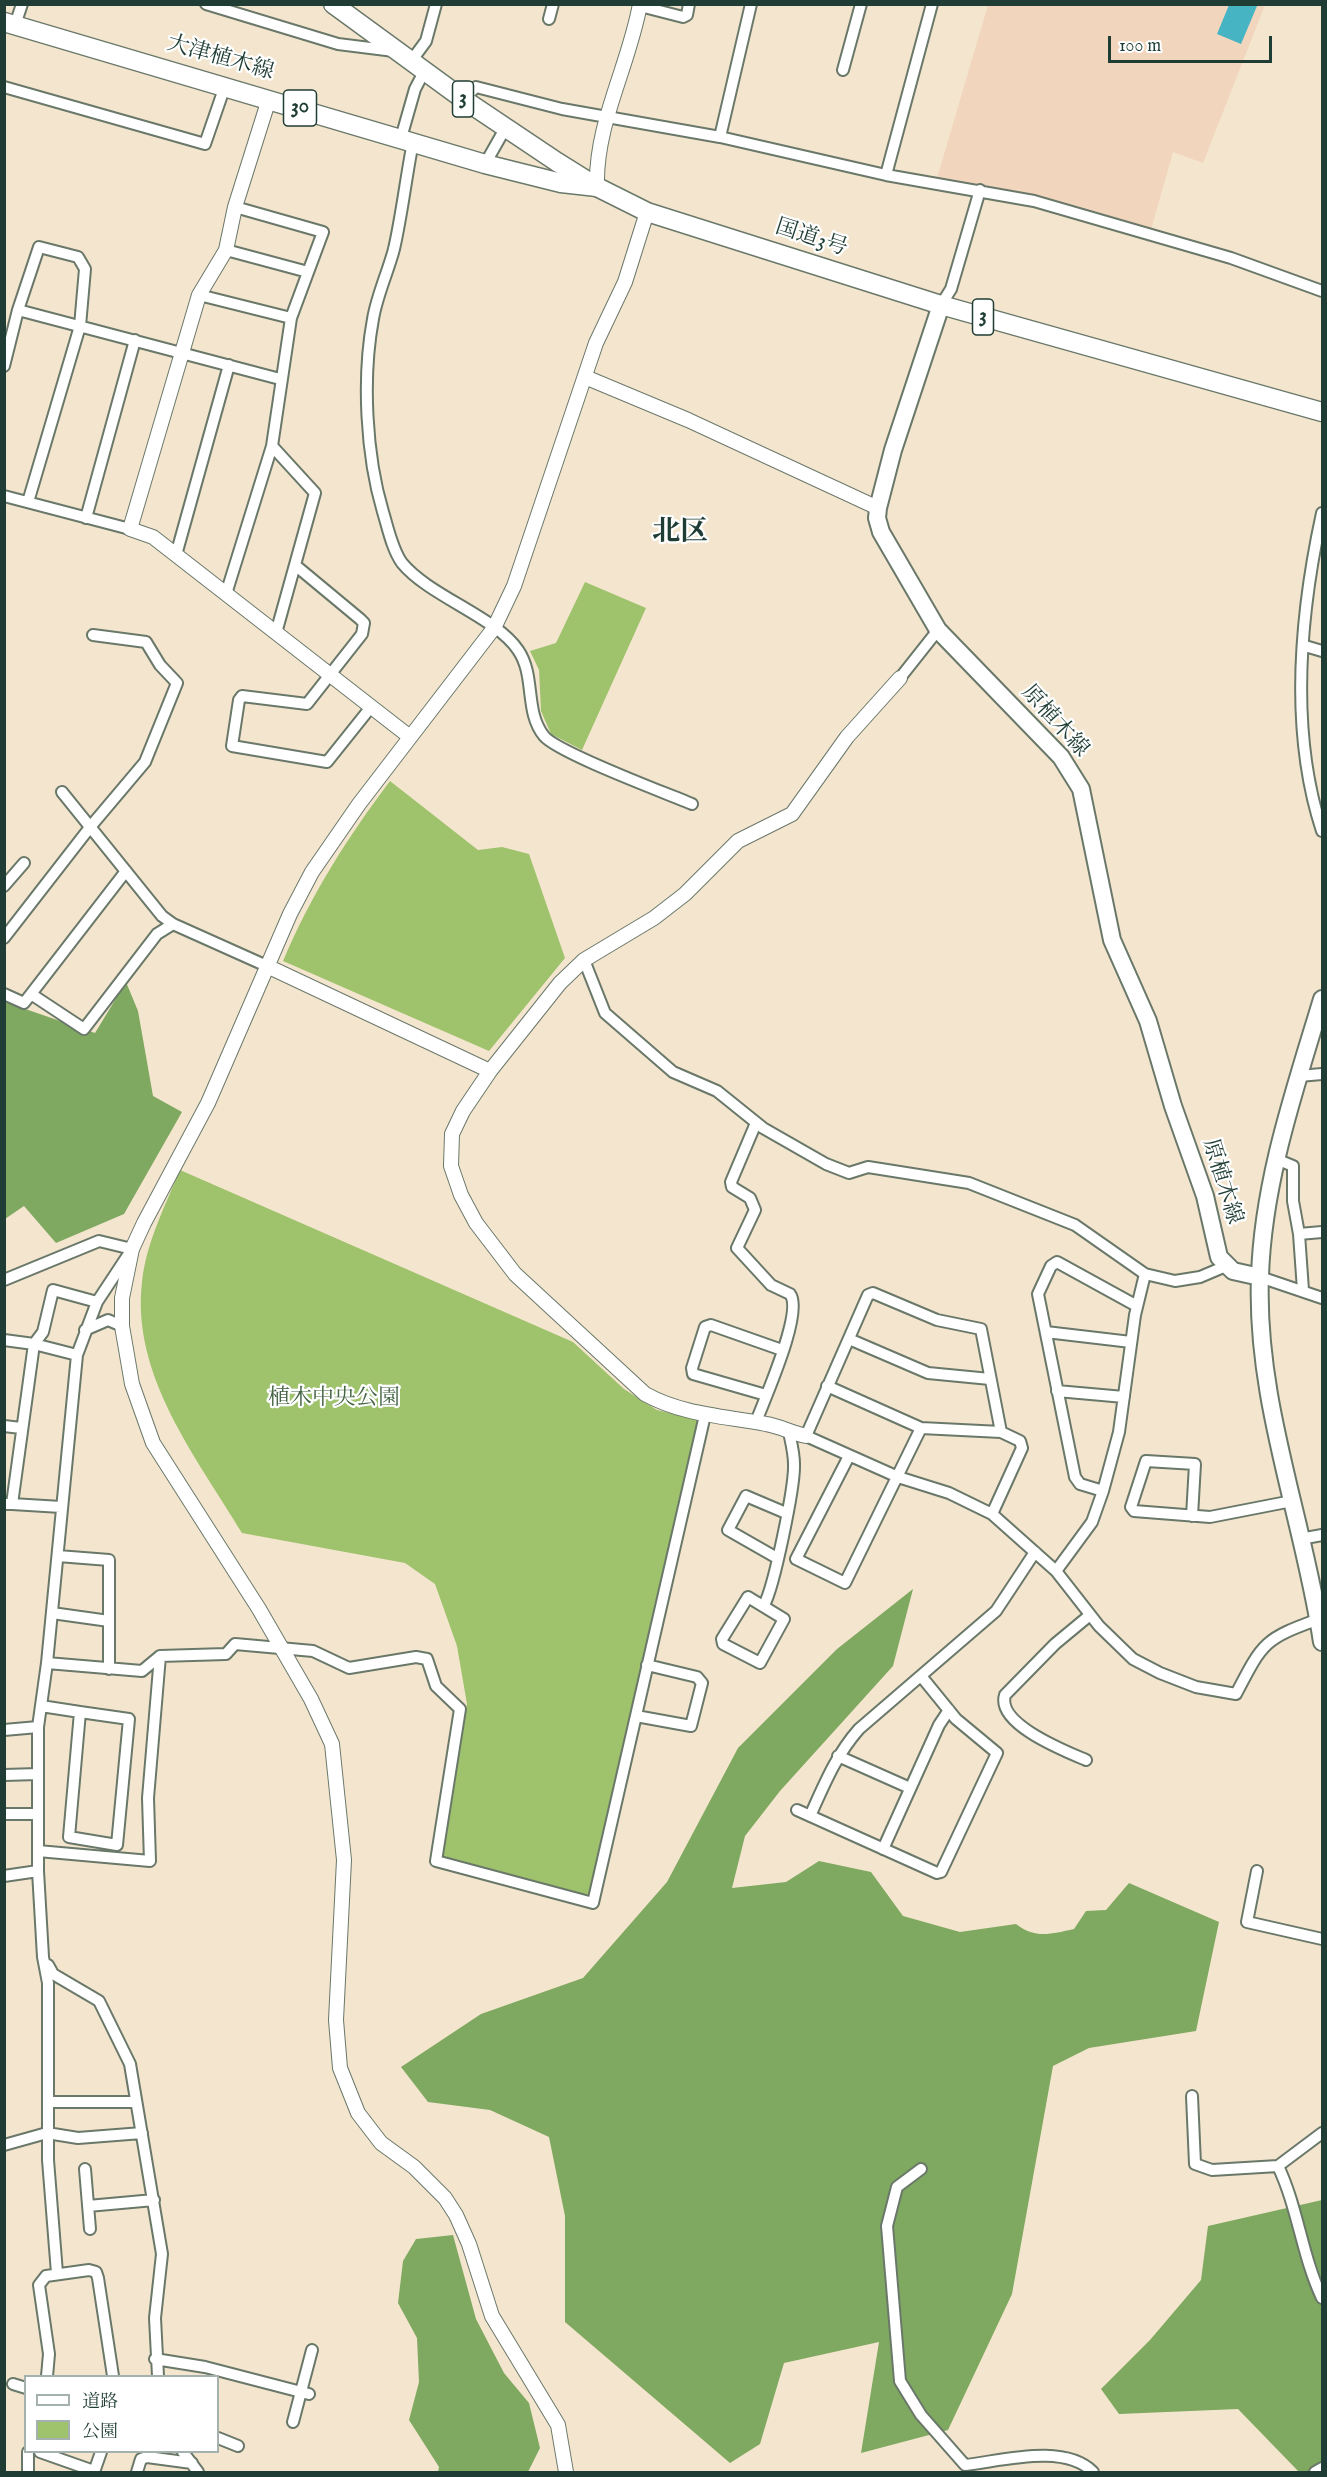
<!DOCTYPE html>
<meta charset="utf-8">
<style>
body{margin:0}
#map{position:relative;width:1327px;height:2477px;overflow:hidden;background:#f4e6ce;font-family:"IM FELL English","Noto Serif JP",serif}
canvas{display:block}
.frame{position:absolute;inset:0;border:6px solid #1f3d34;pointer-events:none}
.legend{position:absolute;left:24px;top:2375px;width:195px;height:78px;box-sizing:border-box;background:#fff;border:2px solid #a5b1ae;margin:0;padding:8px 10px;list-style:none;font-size:18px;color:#1f3d34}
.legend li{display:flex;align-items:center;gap:12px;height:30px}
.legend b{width:30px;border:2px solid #a5b1ae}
.scale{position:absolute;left:1108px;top:36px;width:164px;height:27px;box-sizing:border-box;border:3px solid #1f3d34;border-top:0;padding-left:8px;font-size:18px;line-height:21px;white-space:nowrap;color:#1f3d34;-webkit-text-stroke:4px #fff;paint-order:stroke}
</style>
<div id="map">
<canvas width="1327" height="2477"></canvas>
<div class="frame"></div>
<ul class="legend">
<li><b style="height:8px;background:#fff"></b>道路</li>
<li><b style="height:16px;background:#9fc26c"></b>公園</li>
</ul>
<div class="scale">100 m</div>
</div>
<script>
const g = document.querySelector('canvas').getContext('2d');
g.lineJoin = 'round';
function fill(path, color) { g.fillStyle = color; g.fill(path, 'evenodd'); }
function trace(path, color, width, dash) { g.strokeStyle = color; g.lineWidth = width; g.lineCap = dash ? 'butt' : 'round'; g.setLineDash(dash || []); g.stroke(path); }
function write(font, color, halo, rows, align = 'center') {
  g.font = font + ' "IM FELL English","Noto Serif JP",serif'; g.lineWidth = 4.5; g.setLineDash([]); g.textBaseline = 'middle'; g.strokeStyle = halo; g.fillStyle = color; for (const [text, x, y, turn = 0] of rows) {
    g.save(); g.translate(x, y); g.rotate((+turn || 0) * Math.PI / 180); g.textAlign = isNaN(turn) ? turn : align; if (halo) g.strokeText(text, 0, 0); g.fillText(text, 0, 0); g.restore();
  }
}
const built = new Path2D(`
 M988,5H1265L1203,163L1173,152L1151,230L1106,215L977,184L937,178Z`);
const green = new Path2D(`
 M585,582L646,608L582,750L551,734L541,711L539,670L530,651L556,643Z
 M390,781L478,850L502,847L529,854L565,958L489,1051L283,961C311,895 347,838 390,781Z
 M180,1170L573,1342L624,1389L657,1410L698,1420L591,1892L584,1896L444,1862L439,1852L467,1704L457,1646L435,1584L405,1563L242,1533C197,1458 131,1376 142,1282C146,1243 165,1206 180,1170Z`);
const forest = new Path2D(`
 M126,982L138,1011L153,1096L182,1112L124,1214L56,1243L24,1206L5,1219V1002L95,1033Z
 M913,1589L893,1666L780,1791L745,1836L732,1888L786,1882L819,1861L871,1872L903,1916L960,1932L1016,1924C1035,1939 1051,1934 1074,1929L1086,1911L1106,1910L1129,1883L1219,1922L1196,2031L1089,2048L1053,2066L1012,2294L948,2430L861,2453L879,2342L784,2363L760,2444L730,2463L565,2322V2216L549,2137L490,2110L428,2102L401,2067L481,2014L583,1978L667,1882L738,1748L837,1649Z
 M1322,2200V2472H1299L1238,2409L1119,2414L1101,2389L1150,2340L1201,2280L1208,2226Z
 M453,2235L476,2319L504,2373L529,2403L540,2448L528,2472H438L439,2467L409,2420L419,2382L417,2338L398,2303L403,2261L416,2239Z`);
const water = new Path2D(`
 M1253,4L1257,6L1241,44L1217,34L1229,5Z`);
const minor = new Path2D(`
 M206,4L338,44L394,51
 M640,6L683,17L687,15L689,4
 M549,19L553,4
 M15,25L22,4
 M412,60L426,41L436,4
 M843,70L861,4
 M4,87L205,144L225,86
 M463,99L476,87L562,109L720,137L886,175L1034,201L1231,258L1322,291
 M720,137L751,4
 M401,138L415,89L425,70
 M413,142C406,177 402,214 394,249C388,272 377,295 373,319C362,378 366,455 383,512C388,528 392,549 402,563C429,596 496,617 518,650C536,676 524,711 544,736C558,753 666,793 692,804
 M485,164L506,127
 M886,175L932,4
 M235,207L323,232L291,318L272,446
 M226,250L308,272
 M199,295L291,318
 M941,305L951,289L980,190
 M18,310L280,379
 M4,366L18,310L39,247L78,257L85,269L80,326L28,502
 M4,496L130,529
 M1322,513C1300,614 1289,731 1322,831
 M86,518L135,340
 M176,555L229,365
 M295,565L360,619L364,623L362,634L307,704L242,696L239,700L232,746L327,762L371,707
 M226,594L272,446L315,493L276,633
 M1305,646L1322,651
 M900,678L938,630
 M62,792L162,916L173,924L269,967
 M4,886L24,863
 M4,938L91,826L145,762L177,683L160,665L146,642L93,635
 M584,960L605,1013L673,1072L717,1091L763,1128L826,1164L849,1173L868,1167L969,1183L1075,1225L1145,1274L1175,1281L1200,1277L1226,1266
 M4,994L24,1003L31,994L84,1029L157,934L173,924
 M31,994L126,871
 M1299,1076L1322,1074
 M1276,1159L1293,1166V1201L1299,1234L1303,1290
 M1299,1234L1322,1232
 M1260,1277L1322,1298
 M4,1280L99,1241L132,1249L97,1302L77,1355L47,1663L38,1727V1871L43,1957L48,1983V2160L57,2273
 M85,1330L108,1320L122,1326
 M1046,1332L1131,1342
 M849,1339L928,1373L990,1379
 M4,1340L34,1344L77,1355
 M827,1386L921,1428L1001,1432L1020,1441L1022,1448L992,1514
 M1057,1391L1124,1397
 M766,1395L693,1374L692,1368L705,1327L711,1325L782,1350
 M756,1422C764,1400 804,1312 790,1294L771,1285L737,1248L755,1210L750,1198L732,1187L731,1182L756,1123
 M4,1426L21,1428
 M1001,1432L981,1329L937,1320L873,1293L868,1295L806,1436L898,1477L949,1493L992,1514L1056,1571L1099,1626L1133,1659L1160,1673L1196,1687L1236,1694C1263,1642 1264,1639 1319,1619
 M849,1456L796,1559L845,1583L921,1428
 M1103,1491L1080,1484L1075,1477L1038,1294L1051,1266L1057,1262L1137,1306
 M4,1504H12L34,1344L43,1332L53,1290L97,1302
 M12,1504L61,1507
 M1192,1516L1195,1464L1146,1461L1131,1507L1134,1511L1210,1517L1292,1501
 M1300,1539L1322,1535
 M58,1556L109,1560V1669
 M777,1558L728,1530L746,1496L786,1513
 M1056,1571L1092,1522L1103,1491L1119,1432L1135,1315L1145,1274
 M748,1597L784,1619L760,1663L723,1644L722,1639Z
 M764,1605C774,1587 795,1486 794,1464C794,1453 791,1442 789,1432
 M52,1613L109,1621
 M47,1663L142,1671L160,1656L226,1654L235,1644L313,1651L349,1668L416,1657L427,1659L436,1686L460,1709L436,1861L593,1903L705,1415
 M41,1706L80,1712L69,1837L117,1845L129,1719L80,1712
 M636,1716L691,1726L702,1683L697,1677L647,1665
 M4,1730L38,1727
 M838,1756L910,1788
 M1086,1760C1065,1751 996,1724 1005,1695L1055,1644L1090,1615
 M4,1775L38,1774
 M797,1810L937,1873L941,1872L997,1753L956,1719L921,1676
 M4,1814H38
 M810,1816C824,1785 836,1755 859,1729L996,1611L1035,1552
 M883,1849L939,1725L949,1710
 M38,1851L150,1861L148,1798L160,1656
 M1257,1871L1247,1922L1322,1939
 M4,1876L38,1871
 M48,1965L53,1974L99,2001L130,2064L162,2254L155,2318L158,2376
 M1192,2096L1195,2164L1212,2170L1278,2166L1322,2133
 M49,2102H136
 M4,2145L47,2133L78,2138L142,2133
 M1278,2166C1298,2208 1302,2256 1322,2298
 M85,2169L90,2229
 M921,2169L897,2187L887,2226L900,2381L921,2415L965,2465C1002,2461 1064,2443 1093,2472
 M88,2206L154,2200
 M155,2359L205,2367L309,2394
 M47,2376L49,2354L39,2285L46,2276L89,2270L96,2272L98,2278L113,2376
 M13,2384L26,2388
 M293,2422L312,2350
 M218,2438L238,2446
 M40,2452L94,2471
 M183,2452L198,2472
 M28,2472V2452
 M94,2472L101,2452
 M137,2472L141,2459L147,2457L192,2463
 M1315,2472L1322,2468`);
const tertiary = new Path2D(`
 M269,99L235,207L226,250L199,295L130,529L153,537L410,737
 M597,187C595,124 629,66 640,4
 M585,377L688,420L878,508
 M269,967L490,1071
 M806,1436C792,1433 779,1426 766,1424C724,1416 683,1415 645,1394L515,1274L476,1223L461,1195L451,1166L452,1134L463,1111L490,1071L560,983L584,960L654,918L685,894L738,841L792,814L847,737L900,678
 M566,2472L558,2425L492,2316L469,2244L456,2215L445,2198L414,2167L381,2143L358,2113L340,2068L336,2020L344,1860L332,1744L311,1699L259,1609L153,1443L132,1384L122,1326V1298L132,1249L144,1223L208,1103L290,914L312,872L359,804L494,628L514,586L596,343L625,282L647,212`);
const secondary = new Path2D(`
 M941,305L893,450L878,508L877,518L881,532L938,630L1061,757L1081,789L1112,940L1148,1021L1173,1106L1205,1196L1219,1257L1233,1271L1260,1277
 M1322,999C1295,1089 1263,1181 1260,1276C1255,1401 1304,1520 1322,1642`);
const primary = new Path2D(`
 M4,22L485,164L561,183L597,187`);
const trunk = new Path2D(`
 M333,4L463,99L557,162L597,187L647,212L941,305L1322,412`);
const shields = [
 [463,99,21],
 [300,108,33],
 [983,317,21]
];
const shieldNames = [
 ["3",463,99],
 ["30",300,108],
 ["3",983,317]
];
const streetNames = [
 ["大津植木線",220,59,16],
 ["国道3号",811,239,18],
 ["原植木線",1054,722,48],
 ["原植木線",1221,1182,73]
];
const parkNames = [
 ["植木中央公園",334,1399]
];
const districtNames = [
 ["北区",680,534]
];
fill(built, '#f1d5bd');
fill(green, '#9fc26c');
fill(forest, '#7fa860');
fill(water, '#47b4c3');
trace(minor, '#6a786a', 14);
trace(tertiary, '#6a786a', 16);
trace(secondary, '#6a786a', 20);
trace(primary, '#6a786a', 21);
trace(trunk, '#6a786a', 21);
trace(minor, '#fff', 10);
trace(tertiary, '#fff', 14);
trace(secondary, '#fff', 16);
trace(primary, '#fff', 18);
trace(trunk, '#fff', 18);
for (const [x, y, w] of shields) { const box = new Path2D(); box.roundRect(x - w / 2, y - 18, w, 36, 4.5); g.fillStyle = '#fff'; g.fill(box); trace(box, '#1f3d34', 1.5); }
write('bold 21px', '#1f3d34', null, shieldNames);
write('22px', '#1f3d34', '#fff', streetNames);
write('22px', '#456545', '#fff', parkNames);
write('bold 28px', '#1f3d34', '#fff', districtNames);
</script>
